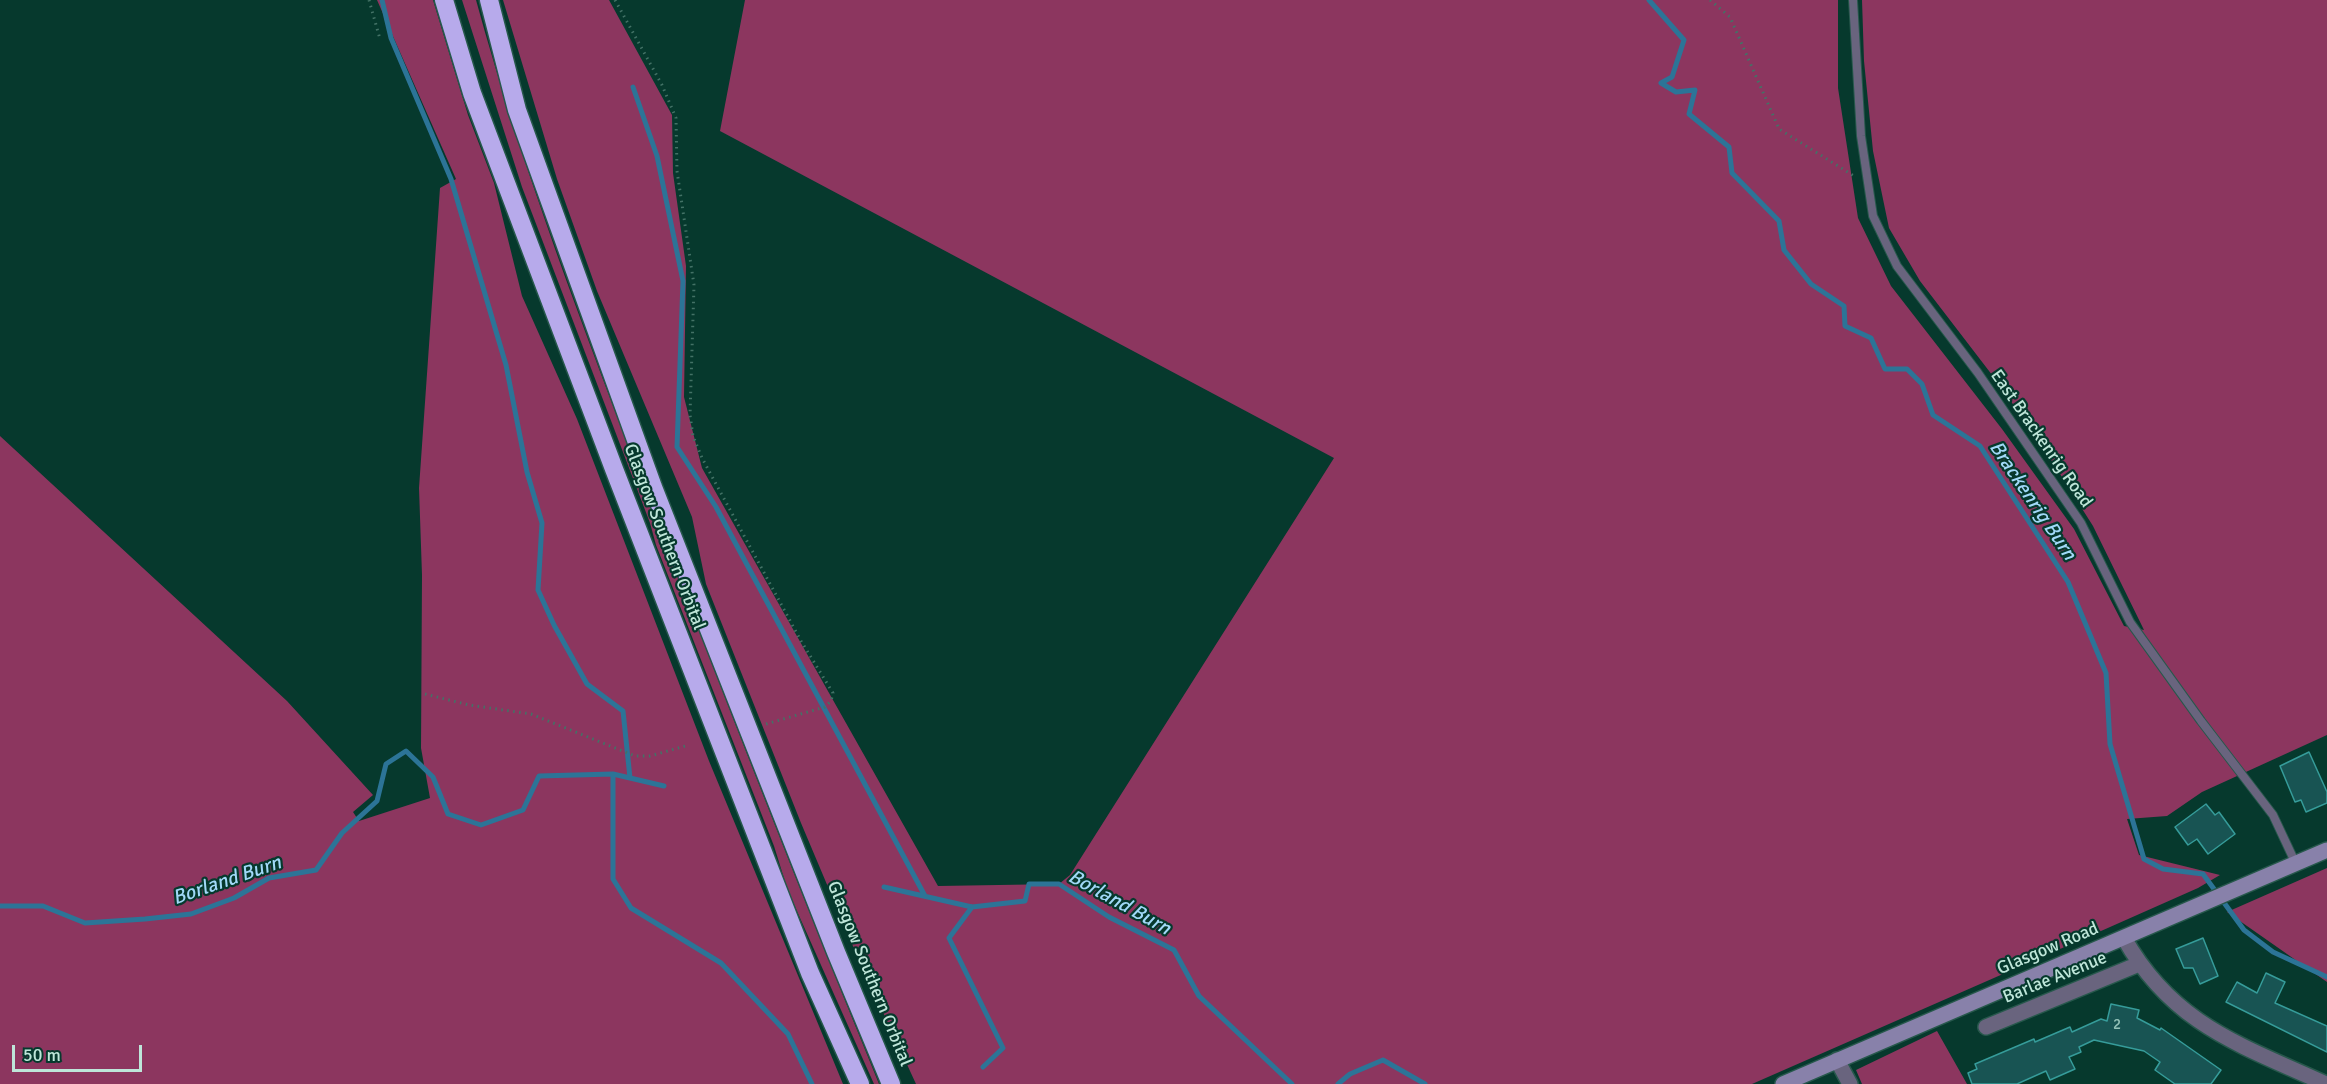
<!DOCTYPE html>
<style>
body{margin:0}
#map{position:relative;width:2327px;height:1084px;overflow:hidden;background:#06392d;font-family:Signika,sans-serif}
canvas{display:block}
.scale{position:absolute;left:12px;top:1045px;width:130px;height:27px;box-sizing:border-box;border:3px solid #bee6d9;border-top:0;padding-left:8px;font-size:18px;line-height:21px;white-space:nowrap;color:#bee6d9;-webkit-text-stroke:4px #06392d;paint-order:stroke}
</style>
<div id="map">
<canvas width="2327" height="1084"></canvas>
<div class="scale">50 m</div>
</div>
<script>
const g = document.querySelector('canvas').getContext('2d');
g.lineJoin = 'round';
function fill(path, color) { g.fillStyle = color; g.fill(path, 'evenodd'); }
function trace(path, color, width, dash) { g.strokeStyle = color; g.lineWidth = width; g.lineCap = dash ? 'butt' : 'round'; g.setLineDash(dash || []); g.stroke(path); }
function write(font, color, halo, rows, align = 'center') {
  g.font = font + ' Signika,sans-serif'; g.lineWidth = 4.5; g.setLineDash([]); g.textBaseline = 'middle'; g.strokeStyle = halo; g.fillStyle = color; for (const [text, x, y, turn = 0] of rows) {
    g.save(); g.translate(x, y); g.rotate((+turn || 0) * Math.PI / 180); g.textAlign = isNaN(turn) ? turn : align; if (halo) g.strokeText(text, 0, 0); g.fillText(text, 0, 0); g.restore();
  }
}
const green = new Path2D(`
 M377,0H433L468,115L494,183L522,296L577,419L709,761L843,1084H0V436L287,701L373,795L353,812L359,821L430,798L421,748L422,575L419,488L440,188L456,179Z
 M462,0H476C522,168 584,331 647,494C722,692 799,888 879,1084H874L788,891L774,846L656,545L650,523L522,187Z
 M503,0H609L672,115L673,173L686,266L684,397L702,468L938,886L1059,884L1070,875L1334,458L720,131L745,0H1838V88L1858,218L1891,286L2002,429L2074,529L2124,626L2144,630L2093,526L2046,452L1999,384L1920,281L1889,228L1873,151L1864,61L1862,0H2327V735L2202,792L2167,816L2127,819L2139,855L2220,875L2198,888L2092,935L1752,1084H916L858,958L801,823L706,584L692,517L597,291L557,179Z
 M2327,868V982L2227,912Z
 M1937,1031L1967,1084H1862L1856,1070Z`);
const stream = new Path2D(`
 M382,0L391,38L451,179L506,365L527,472L542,523L538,590L554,625L587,684L623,711L630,778
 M1649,0L1684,40L1672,77L1661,83L1676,92L1695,90L1689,114L1729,147L1732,173L1779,221L1784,250L1811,284L1844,306L1845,326L1871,338L1885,369H1907L1922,384L1933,415L1980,446L2068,582L2106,673L2110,744L2144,859L2163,869L2203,874L2244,930L2273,952L2327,977
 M633,87L657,156L683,281L677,447L716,507L925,896
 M613,774V879L631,908L721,963L788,1034L812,1084
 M884,887L972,907L1025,901L1029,884H1059L1109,917L1174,950L1199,996L1292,1084
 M0,906H43L85,923L145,919L191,914L234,898L269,878L316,870L342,833L377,801L386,764L406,751L433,777L448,814L481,825L523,810L539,776L613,774L664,786
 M972,907L949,938L1003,1048L983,1067
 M1338,1084L1350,1074L1383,1060L1425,1084`);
const building = new Path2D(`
 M2309,752L2327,792V803L2306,812L2301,800L2295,802L2280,766Z
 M2206,804L2215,815L2219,812L2235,834L2208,854L2197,839L2188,845L2175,827Z
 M2203,938L2218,976L2200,984L2193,968H2184L2176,949Z
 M2266,973L2285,982L2275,1003L2327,1026V1052L2226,1002L2237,982L2257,993Z
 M2111,1004L2139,1010L2137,1018L2160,1030L2161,1028L2221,1070L2211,1084H2175L2155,1070L2160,1062L2144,1051L2094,1040L2079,1047L2081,1052L2069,1057L2075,1069L2050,1080L2046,1071L2017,1084H1972L1968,1073L1977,1069L1975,1064L2034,1039L2035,1042L2070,1027L2072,1032L2101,1019L2107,1021Z`);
const path = new Path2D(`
 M369,0L380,39
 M615,0L662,85L676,118L677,171L694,285L690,415L693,436L702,458L801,641L833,693L831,701L825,707L766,724
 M1710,0L1730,17L1779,129L1854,176
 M425,694L469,705L531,714L635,756H650L689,745`);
const lane = new Path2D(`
 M1853,0L1861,136L1873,216L1897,266L1978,373L2081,523L2130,622L2201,721L2273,815L2296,864`);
const street = new Path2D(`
 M2124,938C2173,1025 2241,1045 2326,1084
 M1986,1027L2139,964
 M1837,1060L1850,1084`);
const secondary = new Path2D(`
 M1783,1084L2327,850`);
const highway = new Path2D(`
 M444,0L472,93L614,469L810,973L860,1084
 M489,0L517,110L653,487L836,952L891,1084`);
const numberNames = [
 ["2",2117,1025]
];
const streetNames = [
 ["East Brackenrig Road",2041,439,55],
 ["Glasgow Southern Orbital",664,537,69],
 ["Glasgow Road",2048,949,-23],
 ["Glasgow Southern Orbital",869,974,68],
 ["Barlae Avenue",2055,978,-22]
];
const waterNames = [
 ["Brackenrig Burn",2032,501,56],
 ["Borland Burn",227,881,-19],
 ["Borland Burn",1119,903,29]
];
fill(green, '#8c365f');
trace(stream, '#2c7497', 5);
fill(building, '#185453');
trace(building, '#369c9a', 1.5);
trace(lane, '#27584c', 10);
trace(street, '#27584c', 18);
trace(secondary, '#27584c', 18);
trace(highway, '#27584c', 21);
trace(path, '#437266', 3, [1.5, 4.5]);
trace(lane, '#69647e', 8);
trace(street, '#69647e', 15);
trace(secondary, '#8881aa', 15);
trace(highway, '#b7aaeb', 18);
write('15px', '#94c2b8', null, numberNames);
write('18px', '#bee6d9', '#06392d', streetNames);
write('italic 20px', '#a1d9f8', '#06392d', waterNames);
</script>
